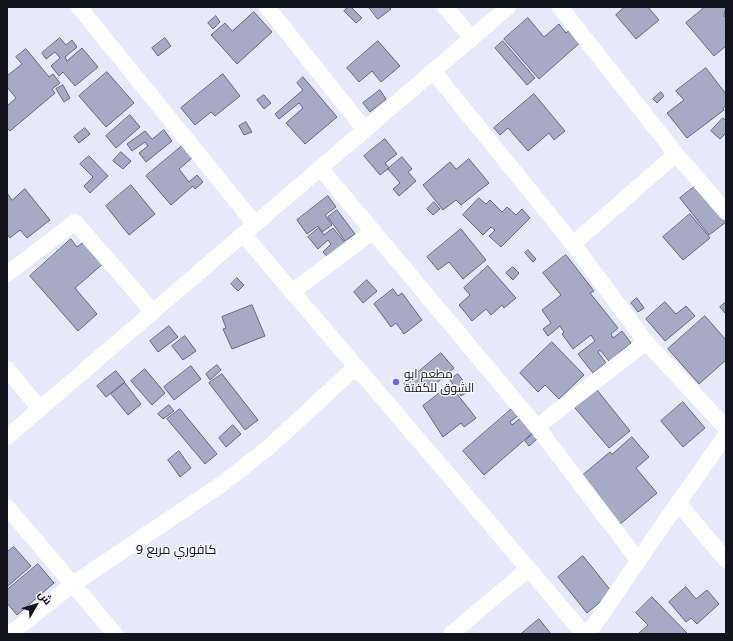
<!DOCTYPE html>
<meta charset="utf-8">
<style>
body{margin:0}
#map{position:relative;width:733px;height:641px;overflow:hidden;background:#e7e9fb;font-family:"Noto Sans",Cairo,sans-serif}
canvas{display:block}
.frame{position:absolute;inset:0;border:8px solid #12131c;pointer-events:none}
.north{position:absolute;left:16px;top:585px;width:40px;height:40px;-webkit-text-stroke:3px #f7f7fd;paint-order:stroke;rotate:51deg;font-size:11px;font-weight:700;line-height:16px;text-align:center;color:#12131c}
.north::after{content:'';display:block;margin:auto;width:14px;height:18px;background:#12131c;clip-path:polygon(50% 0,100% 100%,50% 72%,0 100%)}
</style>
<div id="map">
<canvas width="733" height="641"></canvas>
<div class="frame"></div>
<div class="north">ش</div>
</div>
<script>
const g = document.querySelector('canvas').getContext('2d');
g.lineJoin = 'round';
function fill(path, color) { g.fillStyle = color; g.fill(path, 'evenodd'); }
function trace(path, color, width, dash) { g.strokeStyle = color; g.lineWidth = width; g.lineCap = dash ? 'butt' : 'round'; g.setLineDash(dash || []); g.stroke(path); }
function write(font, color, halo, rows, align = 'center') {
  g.font = font + ' "Noto Sans",Cairo,sans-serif'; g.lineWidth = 3; g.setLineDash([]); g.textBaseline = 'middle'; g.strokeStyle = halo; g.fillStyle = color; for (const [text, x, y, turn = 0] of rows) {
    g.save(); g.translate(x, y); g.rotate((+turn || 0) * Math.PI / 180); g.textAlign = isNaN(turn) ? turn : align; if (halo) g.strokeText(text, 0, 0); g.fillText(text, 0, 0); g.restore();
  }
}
const building = new Path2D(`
 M349,7H351L362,18L356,23L344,11Z
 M369,7H389L391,9L378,19Z
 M625,7H648L659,20L636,39L616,15Z
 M705,7H726L724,16L726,18V46L714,56L686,23Z
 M254,12L272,32L237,64L211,35L225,23L232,31Z
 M216,16L220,22L213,29L208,23Z
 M528,18L544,37L559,24L566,33L571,29L582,41L539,79L504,39Z
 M60,38L66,45L72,40L77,47L65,57L67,61L82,48L98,67L75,86L63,72L59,76L51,66L60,58L55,52L46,59L42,53Z
 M165,38L171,46L158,56L152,48Z
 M378,41L400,66L381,82L372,71L359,82L347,68Z
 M503,41L535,78L527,85L495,48Z
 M26,49L49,77L53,74L60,83L52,89L55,93L10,131L7,128V106L16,98L7,87V76L22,64L16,57Z
 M706,68L726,94V105L723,108L724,110L687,138L667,113L684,100L676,91Z
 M107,72L134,103L106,127L79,96Z
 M223,74L240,96L215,116L211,112L195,125L181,108Z
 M303,77L337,117L305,144L286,123L303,108L299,103L279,119L275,114L303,90L297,83Z
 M63,85L70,98L64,102L56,89Z
 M380,90L386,99L370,112L363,103Z
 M661,92L664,96L657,103L653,99Z
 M534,94L565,131L554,140L549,133L528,151L508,128L500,135L494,128Z
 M264,95L271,103L264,109L257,100Z
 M130,115L140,127L116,148L106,136Z
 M723,118L726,121V133L720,139L711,131Z
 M246,122L252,132L244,135L239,126Z
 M85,128L90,134L79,143L74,137Z
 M164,130L172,141L146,162L139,153L148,146L145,142L132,151L127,144L145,131L152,139Z
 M385,139L397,154L385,163L389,168L380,175L364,156Z
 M182,146L192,158L179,169L189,182L197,175L203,182L195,189L193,186L171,205L146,176Z
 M121,152L131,161L123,169L113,161Z
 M89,156L108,176L90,193L84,186L93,177L80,164Z
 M402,157L412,169L408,172L416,181L399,196L393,189L400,183L388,169Z
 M469,159L489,183L461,205L456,200L443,210L423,185L450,162L456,169Z
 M698,184L726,219V222L709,235L680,198Z
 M131,185L155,214L129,235L106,206Z
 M25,189L50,220L27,238L20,230L10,238L7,234V193L12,200Z
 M328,196L336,207L325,215L332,225L322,232L318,226L307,234L297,220Z
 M479,198L486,204L490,200L502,212L507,207L516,215L522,209L530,218L501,247L489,236L495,230L491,227L483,235L463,215Z
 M434,202L440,209L433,215L427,209Z
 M337,210L355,234L345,241L328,217Z
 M690,214L710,238L683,260L663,237Z
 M319,228L324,235L333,228L346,244L329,259L323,252L331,244L328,240L318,249L308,237Z
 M461,229L486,260L463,279L449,262L438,270L427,257Z
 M71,239L77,247L86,240L105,262L75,288L97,314L78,331L30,276Z
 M528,250L536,259L533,262L525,253Z
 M566,255L594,291L590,293L618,328L611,334L613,338L622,331L631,343L609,361L600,350L598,352L606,363L593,373L578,354L595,341L591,335L573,349L562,334L564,332L560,326L548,336L543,329L551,323L542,310L561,295L543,273Z
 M488,266L516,298L504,308L502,305L491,315L486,309L472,321L459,305L470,295L464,288Z
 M513,267L519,273L513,280L506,273Z
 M237,278L244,285L238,291L231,284Z
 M367,280L377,291L363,303L354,292Z
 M393,289L398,296L402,293L422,320L404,334L396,323L391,327L374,304Z
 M637,298L644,308L638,312L631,303Z
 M665,302L676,314L686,306L695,316L665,341L646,319Z
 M726,302V314L720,307Z
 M252,305L265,336L232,349L223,329L226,328L222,317Z
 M705,316L726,340V360L699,384L668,349Z
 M169,326L178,337L158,352L150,341Z
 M185,336L196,351L183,360L172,346Z
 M552,342L584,375L559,399L545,385L538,392L520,373Z
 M441,353L454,368L430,389L424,381L411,392L404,384Z
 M217,365L221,370L210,380L206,374Z
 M191,366L201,379L174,400L164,387Z
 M145,369L165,393L152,405L131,381Z
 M116,371L125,382L106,397L97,386Z
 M222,374L258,420L245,430L209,383Z
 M458,374L470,390L461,396L450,380Z
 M125,383L141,404L128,415L111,394Z
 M450,385L476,418L464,427L461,423L443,437L423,406Z
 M597,390L630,431L609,448L575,408Z
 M683,402L705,428L683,447L661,421Z
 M169,405L174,411L163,419L158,414Z
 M514,407L520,414L510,422L512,425L524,415L536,430L484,475L463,451Z
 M180,409L217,454L205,464L167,419Z
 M233,425L241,434L226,447L219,438Z
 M533,434L537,439L529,446L525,441Z
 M632,437L649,457L636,468L657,493L619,525L579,478L610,452L612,454Z
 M179,451L191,468L180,477L168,460Z
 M14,547L31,566L7,587V552Z
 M583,556L612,592L587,613L558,577Z
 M38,564L54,583L17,615L7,603V590Z
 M686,587L696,599L707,590L719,604L697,624L691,618L686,622L669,602Z
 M652,597L687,633L686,634H638L648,625L636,613Z
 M539,619L551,634H521Z`);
const minor = new Path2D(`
 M79,7L255,224
 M267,7L365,130
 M445,7L472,38
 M560,7L676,154L726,212
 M433,71L573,244L646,342L537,427
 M320,168L537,427L638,560
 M243,234L584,634
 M573,244L676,154
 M7,274L75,222L153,312
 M292,292L372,232
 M646,342L726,428
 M7,369L40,409
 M7,437L508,7
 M678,503L726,560
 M7,507L115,634
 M10,634L73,584L222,484L269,447L356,367
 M451,634L528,569
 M588,634L678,503L726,435`);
const markers = [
 [396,382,4,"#6d6ae4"]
];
const poiNames = [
 ["مطعم ابو",404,375],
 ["الشوق للكفتة",404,389]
];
const neighbourhoodNames = [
 ["كافوري مربع 9",176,550]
];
fill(building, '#a7aac5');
trace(building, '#61647d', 1);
trace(minor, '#fff', 16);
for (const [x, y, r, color] of markers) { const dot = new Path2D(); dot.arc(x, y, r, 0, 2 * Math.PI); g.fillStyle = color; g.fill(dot); trace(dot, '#f7f7fd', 1.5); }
write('12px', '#12131c', '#f7f7fd', poiNames, 'left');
write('13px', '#12131c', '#f7f7fd', neighbourhoodNames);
</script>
